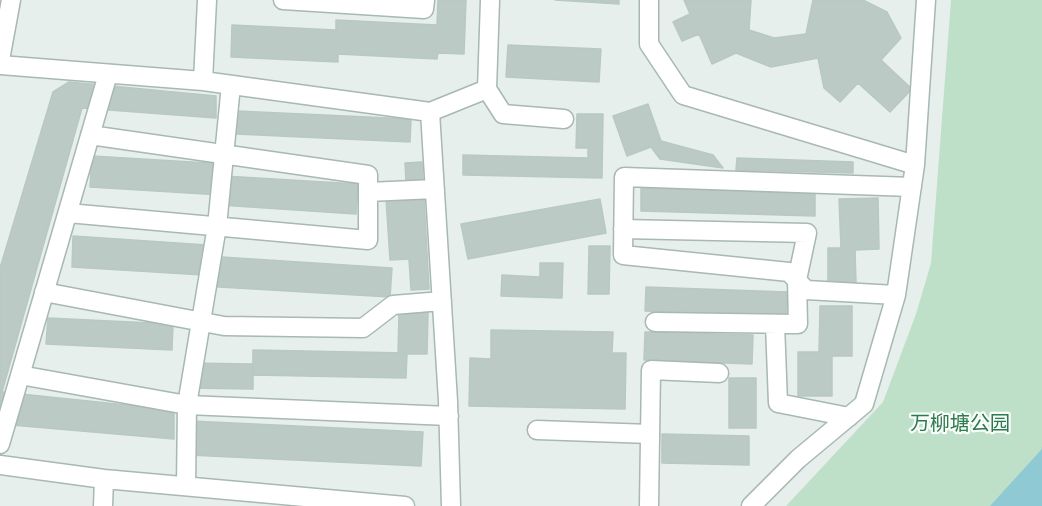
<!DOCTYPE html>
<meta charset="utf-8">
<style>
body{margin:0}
canvas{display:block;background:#e6efeb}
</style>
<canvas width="1042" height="506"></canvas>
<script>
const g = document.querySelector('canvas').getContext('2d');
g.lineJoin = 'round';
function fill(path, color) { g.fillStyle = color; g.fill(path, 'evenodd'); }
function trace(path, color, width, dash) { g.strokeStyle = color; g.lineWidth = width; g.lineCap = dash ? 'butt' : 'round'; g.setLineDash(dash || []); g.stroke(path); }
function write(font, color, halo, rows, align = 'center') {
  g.font = font + ' Raleway,"Noto Sans SC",sans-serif'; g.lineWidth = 4.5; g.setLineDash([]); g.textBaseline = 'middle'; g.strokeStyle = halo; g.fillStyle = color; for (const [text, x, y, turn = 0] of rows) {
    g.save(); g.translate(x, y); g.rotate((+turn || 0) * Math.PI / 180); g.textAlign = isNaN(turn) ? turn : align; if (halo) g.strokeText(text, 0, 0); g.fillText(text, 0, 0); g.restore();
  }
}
const green = new Path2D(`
 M951,0H1042V506H786L883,402L916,314L931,263Z`);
const water = new Path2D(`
 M1042,447V506H990L1041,450Z`);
const building = new Path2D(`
 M438,0H466L464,54L438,53L437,59L338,54V62L231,57L232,25L336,30V20L437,25Z
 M555,0H619V4Z
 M684,0H751L749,30L774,38L806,34L813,0H863L887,12L901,38L881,60L912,89L890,112L858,83L840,102L824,88L818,58L771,67L736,53L712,64L699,34L682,41L673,22L690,14Z
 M508,45L601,49L599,82L506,77Z
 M69,82L216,96V118L82,108L2,392L174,410V439L0,424V268L53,92Z
 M648,104L661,141L713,155L723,168L660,159L651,147L627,156L613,116Z
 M237,111L411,119L410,142L236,134Z
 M577,114H603L602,178L463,175V155L588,158V148H576Z
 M92,156L225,164L224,176L358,184L356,214L220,205L221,195L90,187Z
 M737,158L853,162V173L736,170Z
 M422,162L429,289L411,290L409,259L390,260L385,183L406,182L405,163Z
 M641,188L815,194V216L641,211Z
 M878,198L879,249L855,250L856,283H828V248H841L839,199Z
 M600,199L606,233L468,259L461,224Z
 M73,236L207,245L206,256L392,268L390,297L202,286L203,275L72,267Z
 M589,246H610L609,294H588Z
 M540,263H563L562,298L501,296L502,275L540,277Z
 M646,287L787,292L786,317L645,311Z
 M820,306H852V356H832V396H798V352H819Z
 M399,313H428L427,354H398Z
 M48,318L173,324L172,350L46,344Z
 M491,330L613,332L612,353H626L625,409L469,406L470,358L491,359Z
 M645,332L753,335L752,364L644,360Z
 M253,350L407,353L406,378L253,375Z
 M187,363L253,364V389L187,388Z
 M729,378H756V428H729Z
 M191,421L423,432L421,466L189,455Z
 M662,434L749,436V465L662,463Z`);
const minor = new Path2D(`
 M283,0L424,9L425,0
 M649,0V44L683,95L915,165
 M0,60L11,0
 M0,65L203,81L207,0
 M203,81L430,112L487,89L490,0
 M487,89L503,114L564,119
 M430,112L448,401L451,506
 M368,192L435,189
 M68,213L368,240V175L90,135
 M623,229L807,233L797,280L798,324L655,322
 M44,292L224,326L363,328L393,305L442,301
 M896,295L806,290L789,272L623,255L624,177L912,187
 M775,324L778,403L849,417
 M20,375L187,405L449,416
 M537,430L650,434
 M0,444L108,74
 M0,465L104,479L405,506
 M186,486L187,405L217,226L231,85
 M103,506L104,479
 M649,506L651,370L719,373
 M751,506L798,459L864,404L896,295L915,165L926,0`);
const parkNames = [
 ["万柳塘公园",960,424]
];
fill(green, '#bfe0c8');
fill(water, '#8ec9d4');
fill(building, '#bbcac4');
trace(building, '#b8c9c2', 1.5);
trace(minor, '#a8b8b2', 21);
trace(minor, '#fff', 18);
write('20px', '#2d7a4b', '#f7fbf9', parkNames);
</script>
